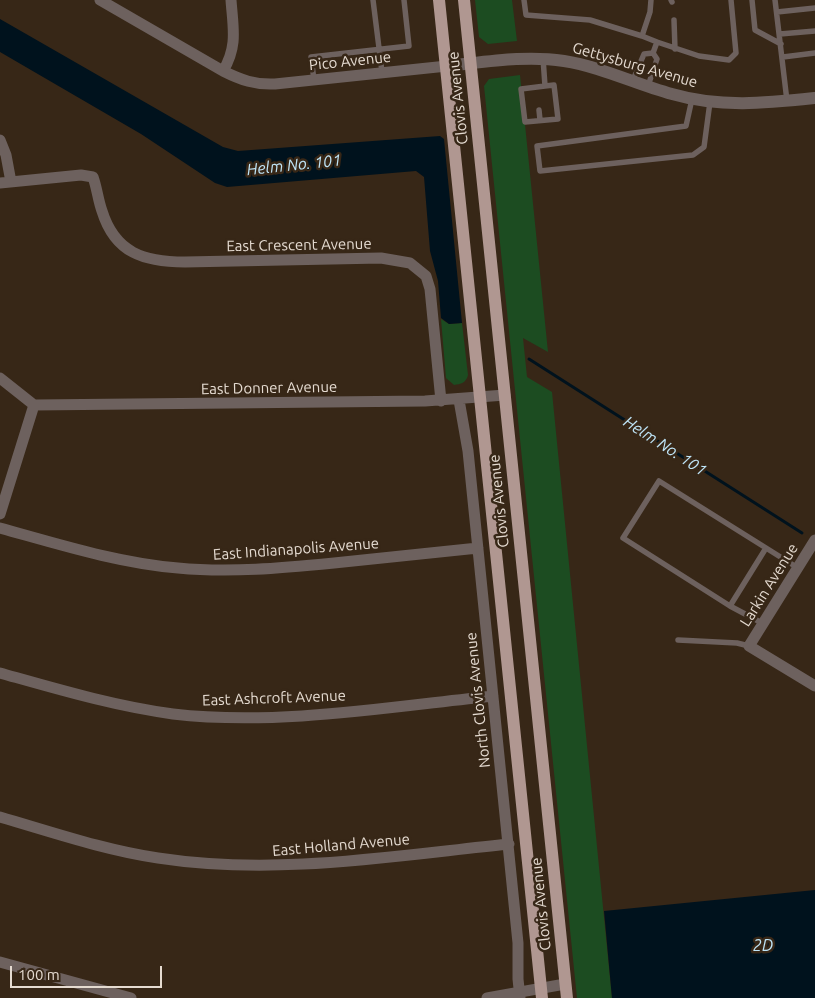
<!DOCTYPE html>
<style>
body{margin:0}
#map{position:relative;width:815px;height:998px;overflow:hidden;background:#372717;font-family:Ubuntu,sans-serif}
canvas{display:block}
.scale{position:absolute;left:10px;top:966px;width:152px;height:22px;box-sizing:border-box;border:2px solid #e5dbd1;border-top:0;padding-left:6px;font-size:15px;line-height:18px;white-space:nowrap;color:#e5dbd1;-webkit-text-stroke:4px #372717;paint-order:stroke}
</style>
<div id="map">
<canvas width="815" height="998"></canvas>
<div class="scale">100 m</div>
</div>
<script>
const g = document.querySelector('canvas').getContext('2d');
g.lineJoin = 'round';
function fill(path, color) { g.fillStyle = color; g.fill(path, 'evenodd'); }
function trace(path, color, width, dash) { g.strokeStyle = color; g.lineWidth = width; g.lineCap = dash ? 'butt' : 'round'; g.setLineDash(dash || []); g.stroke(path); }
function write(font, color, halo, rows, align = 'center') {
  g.font = font + ' Ubuntu,sans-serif'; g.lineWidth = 5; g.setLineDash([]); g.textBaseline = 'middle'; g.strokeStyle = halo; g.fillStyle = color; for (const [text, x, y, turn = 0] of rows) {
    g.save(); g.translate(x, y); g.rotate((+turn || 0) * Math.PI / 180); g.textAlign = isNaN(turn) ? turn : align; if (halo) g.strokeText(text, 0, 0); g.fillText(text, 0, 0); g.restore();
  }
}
const green = new Path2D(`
 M475,0H512L517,41L488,44L479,37Z
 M520,75L548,352L523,338L527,377L552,392L612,998H577L484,86L489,79Z
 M441,319L449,324L462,323L468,375C466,383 461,384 454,385L446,378Z`);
const water = new Path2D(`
 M0,19L223,147L238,151L440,136L444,139L462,323L449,324L441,318L438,281L430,251L424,177L416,171L227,187L215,183L141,134L0,52Z
 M815,890V998H612L604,911Z`);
const stream = new Path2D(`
 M529,359L802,533`);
const service = new Path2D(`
 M373,0L382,72
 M524,0L526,15L590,20L642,36
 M651,0L650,12L642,36L657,42
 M671,0L672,2
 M752,0L755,30L781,44
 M775,0L787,101
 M777,12L815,8
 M674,20L675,49
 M780,34L815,31
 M653,53L657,42L699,56L729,60L736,53L731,0
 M783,57L815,53
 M543,58L545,86L554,85L558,119L525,122L521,89L545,86
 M314,80L311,57L409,46L404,0
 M633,80L644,54L653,53
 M648,86L657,59L653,53
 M692,99L686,126L537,146L540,171L693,155L704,147L710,102
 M539,110L540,120
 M730,606L766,548
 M762,623L730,606L623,538L659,481L798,568
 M678,640L737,643L749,646`);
const minor = new Path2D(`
 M100,0L223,71C241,80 255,85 275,84L447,66
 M223,71C238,46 233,28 231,0
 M0,140L6,155L11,182
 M0,183L81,175L93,177C97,188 98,200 102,211C115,253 144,262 185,262L381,258L410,263L426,276L430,289L441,401
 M0,378L34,405L0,514
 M459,400L468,451L518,943V979L520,998
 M34,405L425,401L505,395
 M0,528C58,544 118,563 178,568C230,573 282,568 334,563C382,558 430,553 478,548
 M815,540L749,646L815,686
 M0,673C57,689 114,706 173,714C276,726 389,707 493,696
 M0,817C52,832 104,850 158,858C275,876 392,856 509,844
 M0,962L131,998
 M487,998L565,984`);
const tertiary = new Path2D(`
 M447,66C486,62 525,55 564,61C602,67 635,84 672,94C720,108 767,103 815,98`);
const primary = new Path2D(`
 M439,0L542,998
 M464,0L567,998`);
const streetNames = [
 ["Pico Avenue",350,61,-6],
 ["Gettysburg Avenue",635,65,16],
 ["Clovis Avenue",458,98,-96],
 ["East Crescent Avenue",299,245,-1],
 ["East Donner Avenue",269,388,-1],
 ["Clovis Avenue",499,501,-96],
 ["East Indianapolis Avenue",296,549,-4],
 ["Larkin Avenue",769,585,-58],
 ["East Ashcroft Avenue",274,698,-2],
 ["North Clovis Avenue",478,700,-96],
 ["East Holland Avenue",341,845,-5],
 ["Clovis Avenue",541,904,-96]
];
const waterNames = [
 ["Helm No. 101",294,165,-6],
 ["Helm No. 101",665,446,33],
 ["2D",763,946]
];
fill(green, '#1c4c21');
fill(water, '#00121d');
trace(stream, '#00121d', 3);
trace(service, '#6d615e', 5.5);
trace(minor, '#6d615e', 11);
trace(tertiary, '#6d615e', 12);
trace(primary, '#b09791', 12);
write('15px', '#e5dbd1', '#372717', streetNames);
write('italic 16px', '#bfe5f8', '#372717', waterNames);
</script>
